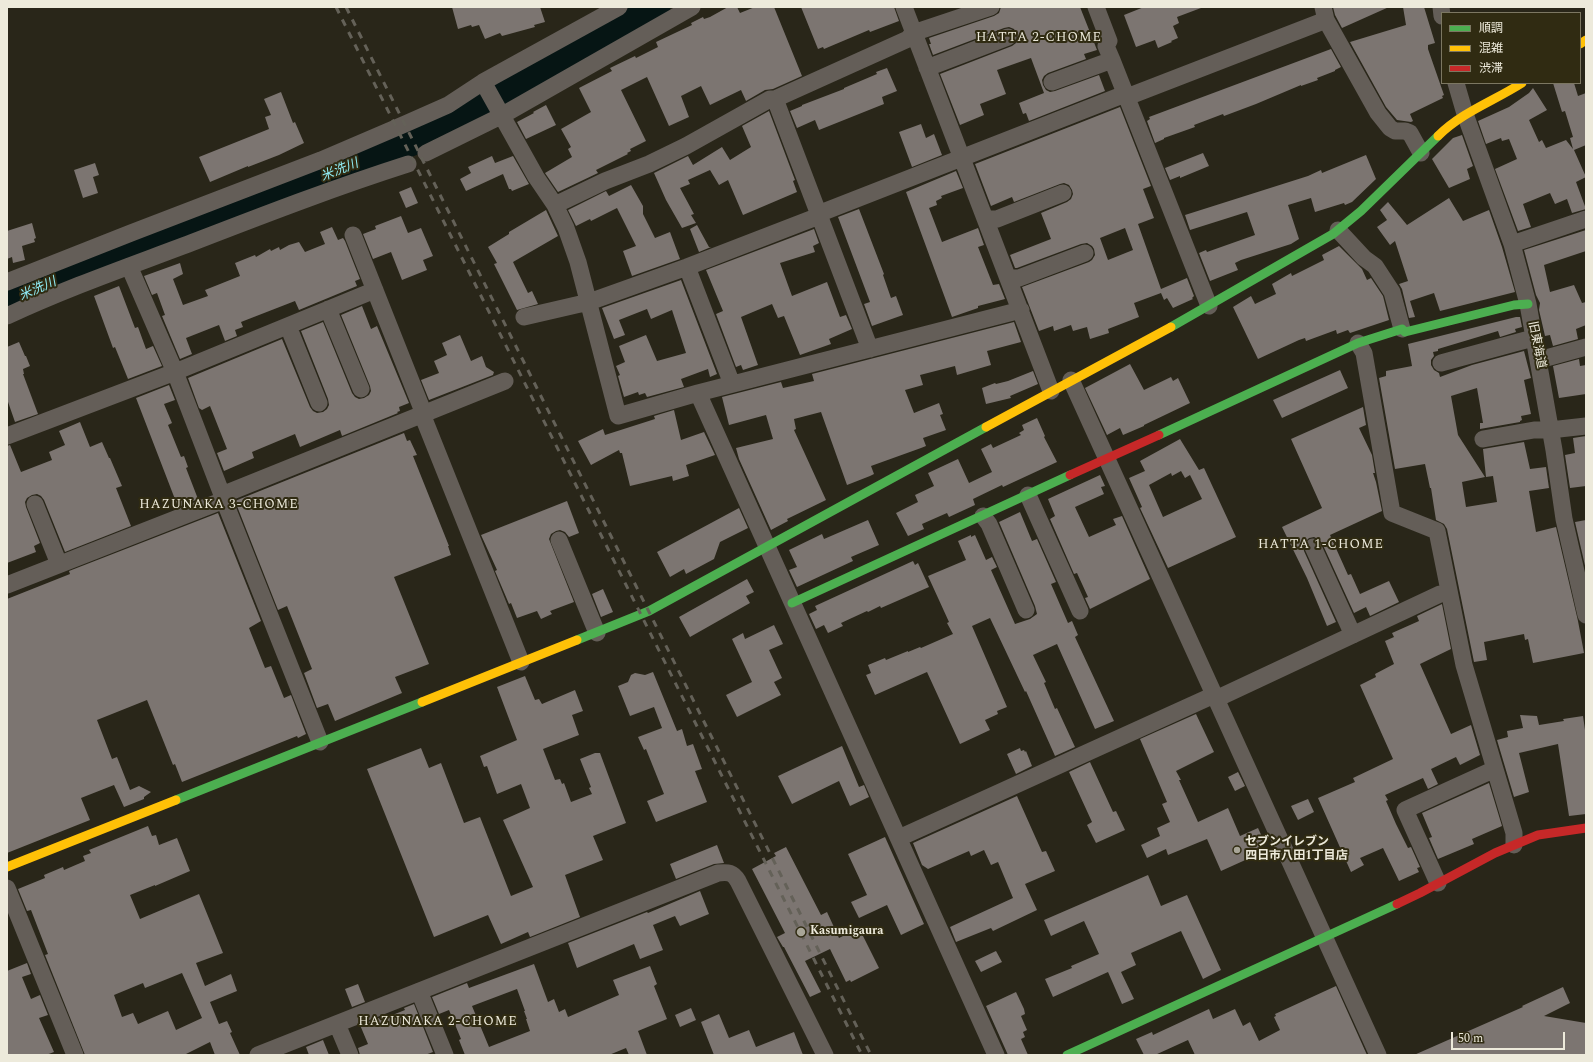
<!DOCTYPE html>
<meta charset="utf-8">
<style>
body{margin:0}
#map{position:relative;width:1593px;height:1062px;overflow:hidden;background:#292619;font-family:Spectral,"Noto Sans JP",serif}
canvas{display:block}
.frame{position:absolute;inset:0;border:8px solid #edeadb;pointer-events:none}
.legend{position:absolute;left:1441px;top:12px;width:140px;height:72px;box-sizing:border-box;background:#302b12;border:1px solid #7c7762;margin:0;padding:5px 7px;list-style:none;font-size:12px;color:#edeadb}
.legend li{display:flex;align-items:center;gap:8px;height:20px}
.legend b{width:20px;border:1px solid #7c7762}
.scale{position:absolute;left:1451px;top:1032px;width:114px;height:18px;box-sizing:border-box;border:2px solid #edeadb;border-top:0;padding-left:5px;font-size:12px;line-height:14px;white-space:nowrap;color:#edeadb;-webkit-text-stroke:3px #302b12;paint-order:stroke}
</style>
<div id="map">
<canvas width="1593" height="1062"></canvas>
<div class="frame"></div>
<ul class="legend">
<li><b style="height:5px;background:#4caf50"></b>順調</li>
<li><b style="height:5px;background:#ffc107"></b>混雑</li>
<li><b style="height:5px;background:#c62828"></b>渋滞</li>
</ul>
<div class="scale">50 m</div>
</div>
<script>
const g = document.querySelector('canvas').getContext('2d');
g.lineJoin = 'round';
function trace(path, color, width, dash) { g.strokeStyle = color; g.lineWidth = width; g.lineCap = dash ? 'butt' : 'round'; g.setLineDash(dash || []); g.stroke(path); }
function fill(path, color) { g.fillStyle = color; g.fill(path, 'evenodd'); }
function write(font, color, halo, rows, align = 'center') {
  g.font = font + ' Spectral,"Noto Sans JP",serif'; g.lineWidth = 4; g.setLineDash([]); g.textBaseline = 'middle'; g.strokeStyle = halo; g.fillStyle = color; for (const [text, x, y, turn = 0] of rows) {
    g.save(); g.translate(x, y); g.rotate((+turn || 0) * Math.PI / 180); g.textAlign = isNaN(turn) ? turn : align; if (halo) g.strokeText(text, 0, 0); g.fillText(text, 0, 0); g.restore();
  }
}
const river = new Path2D(`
 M7,304L59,280L232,215L430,135L657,7`);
const building = new Path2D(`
 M452,7H540L545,22L534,25L535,27L502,36L500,33L485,39L479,25L472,27L471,25L458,29Z
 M728,7H737L740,13L755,7H774L802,76L773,89L765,90L746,101L741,90L710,105L701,86L681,96L689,117L669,126L647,77L621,90L646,141L630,149L631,151L627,153L628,154L596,170L598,173L558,192L545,173L572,157L568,149L571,147L561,129L591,112L579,88L612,71L610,68L635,56L636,58L658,47L656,42L692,25L691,23L703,17L704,19L710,17Z
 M801,7H894L899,21L870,32L869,30L824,49L823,47L818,49Z
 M1001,7H1080L1097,50L1084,54L1086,59L1048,73L1044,76L1042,80L1043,85L1046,90L1050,92L1055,91L1099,75L1105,91L1029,121L1026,113L1023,114L1019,103L1044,93L1031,58L997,70L1006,94L980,104L984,115L960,125L940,74L1012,46L1016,43L1018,38L1017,34L1014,29L1009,27L1004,28L933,55L929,44H931L929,38L994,16L999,13Z
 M1144,7H1200L1201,8L1177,17L1179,23L1173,26L1178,38L1171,41L1172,42L1158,48L1155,40L1136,47L1124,15Z
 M1333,7H1389L1342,28L1335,15Z
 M1403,7H1424L1435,43L1428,45V49L1444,95L1442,96L1443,98L1410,114L1413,121L1411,122L1397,120L1386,107L1350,42L1406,25Z
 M1331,49L1341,67L1335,70V71L1317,78L1318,80L1301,86V85L1256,104L1224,116L1223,114L1194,125L1195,127L1164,138V139L1155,143L1147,121L1150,119L1149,117Z
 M887,68L897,91L882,97L884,104L819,130L815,120L797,128L790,111L802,106V105L844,89V88L877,74L876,72Z
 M1553,83H1574L1578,96L1586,93V145L1574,150L1586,177L1576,182L1586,209L1572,213L1567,199L1555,204L1550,193L1523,204L1531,227L1518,231L1495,169L1517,159L1509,139L1502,141L1501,138L1486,144L1478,121L1509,107L1529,93L1533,88L1547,110L1529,120L1539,142L1542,140L1546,148L1566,140L1573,149L1570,138L1573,137L1565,111L1562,112Z
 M281,92L293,123L295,122L304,143L279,155L248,167V166L210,182L199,157L269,129L265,117L271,115L264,99Z
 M546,105L556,125L526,139L517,122L534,113L533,112Z
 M1120,107L1151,186L1143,189L1154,218L1138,224L1161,289L1187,278L1194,296L1192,298L1193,299L1173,308L1167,298L1164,300L1161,293L1134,303L1139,317L1108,329L1109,333L1090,339L1087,327L1073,331L1071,325L1054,331L1053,326L1039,331L1022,287L1089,262L1092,260L1095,255L1094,249L1092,246L1087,243L1081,244L1017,268H1015L1010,255L1051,239L1041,213L1067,202L1071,199L1073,194L1072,190L1069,185L1064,183L1060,184L1014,202L1012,197L991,206L975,164ZM1125,228L1133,250L1108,260L1100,238Z
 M769,111L795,180L793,181L797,192L743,215L728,180L719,185L710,170L688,180L690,184L680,188L694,214L691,215L696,223L682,228L666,200L654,173L688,156L693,165L722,147L730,160L751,147L742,126Z
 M921,124L926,138L934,134L942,155L912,167L899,132Z
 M1462,135L1473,166L1467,169L1470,179L1449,188L1432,159L1453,138Z
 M1203,153L1209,166L1180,178V176L1170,180L1165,168Z
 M1366,155L1376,179L1352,202L1345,205L1344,203L1315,212L1311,198L1288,205L1299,239L1291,244L1241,260L1235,263L1238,270L1210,281L1199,253L1206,250L1207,252L1255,235L1247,212L1190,230L1185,215L1308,176L1321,170L1322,173Z
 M492,156L495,163L513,156L529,184L512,191L511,189H509L503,174L466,191L460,179L471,173L468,167Z
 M95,163L99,175L93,177L98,193L83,198L74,170Z
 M956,171L963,188L941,196L942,198L936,201L937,205L929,208L942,242L978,228L984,245L978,247L993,285L999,284L1005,299L978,306V308L952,317L906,192Z
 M631,185L643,206V214L655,238L670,232L680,259L632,276L623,251L636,246L617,208L591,221L590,219L576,226L568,210L606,191L609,196Z
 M411,187L418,203L406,208L399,192Z
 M1449,198L1463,221L1489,210L1502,247L1515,292L1440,311L1434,293L1410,301L1415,317L1409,318L1402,289L1399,284L1408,281L1395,241L1390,245L1377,227L1387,220L1380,210L1388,202L1407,225Z
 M859,209L884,274L883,275L891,298L896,296L903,315L872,326L864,304L870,302L838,217Z
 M546,210L558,236L513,262L528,293L532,291L538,304L517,310L494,264L497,263L488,247L509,234V232Z
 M401,216L408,233L421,228L433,256L423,260L427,270L402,280L391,252L373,259L363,234L376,229L375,226Z
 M32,223L36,238L34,239L35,242L22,246L25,260L13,263L12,257L7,259V231Z
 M697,225L709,247H711L699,252L690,229Z
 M332,227L338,240L343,238L345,241L360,279L355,281L357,286L299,310L295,301L241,322L243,327L235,330L237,336L225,341L219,325L186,338L192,354L180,359L162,316L165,315L157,293L152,295L144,276L180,263L183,274L173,279L183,305L208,296L205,290L240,276L235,263L255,255L256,257L270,249L271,251L279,247L280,250L289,245L299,242L305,252L325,244L320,232Z
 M814,229L819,243L813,246L815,252L780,263L792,296L827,282L840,317L846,315L852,329L829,339L831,344L800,355L784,316L778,318L772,304L741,317L758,365L743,370L741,365L736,367L716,314L723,311L706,270Z
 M1586,230V251L1544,265L1550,292L1574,285L1582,303L1586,302V325L1576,329L1578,339L1553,346L1550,335L1545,336L1539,310L1540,303L1536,295L1524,250Z
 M1339,246L1362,269L1367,280L1371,278L1383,296L1389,320L1350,333L1348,330L1337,334L1336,330L1306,341L1305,338L1299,340L1258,359L1233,307L1251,296L1255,304L1276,294L1272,284L1291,273L1292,276L1324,260L1322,255Z
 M681,280L717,374L710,377L708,369L681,379L684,387L647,397L645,393L639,395L638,392L624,397L618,376L620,375L616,366L625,362L619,346L646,335L657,361L686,353L672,310L651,319L647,309L619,320L625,335L614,339L602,308Z
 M119,286L135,328L138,327L146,349L153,346L162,366L128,379L115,347L113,348L94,296Z
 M362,306L371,329L377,326L409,403L399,407L400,411L397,412L398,413L342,436L340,430L300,447L295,434L252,452L254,458L224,471L217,453L227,449L210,406L202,410L199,408L188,378L282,339L310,407L313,411L317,413L323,412L327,409L329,405L328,399L301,331L323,322L352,393L355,397L359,399L364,398L369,395L371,391L370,386L341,315Z
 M1516,317H1520L1522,327L1515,329L1516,332L1500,337L1498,331L1438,349V351L1433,352L1434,356L1431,360V365L1434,370L1439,373L1440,377L1472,365L1524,351L1531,378L1524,380L1531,414L1521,416L1522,420L1520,421V422L1480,429V423H1483L1477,388L1451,396L1458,435L1485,477L1462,482L1466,507L1497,502L1493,476L1486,477L1483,449L1524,442L1530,469L1546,467L1549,488L1529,491L1536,532L1556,527L1578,621L1584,653L1533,663L1528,639L1525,640L1524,634L1484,642L1487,660L1474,662L1447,529L1444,524L1436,520L1431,488H1430L1425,464L1395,469L1379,378L1386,376V371L1412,366L1408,344Z
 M1014,322L1021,342L987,351L991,365L957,375L955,366L920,375L923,385L905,390L914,413L939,403L943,414L940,415L946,430L923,438L926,446L921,448L871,466L874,474L870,476L847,485L821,412L794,419L796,429L794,430L826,500L787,519L788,521L771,530L739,459L736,448L773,439L766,415L729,425L722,397L781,382L783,388L814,381L812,374Z
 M460,335L471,361L482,356L486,367L494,372L493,375L429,400L421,380L439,373L434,361L447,355L442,343Z
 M19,342L25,356H26L30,366L23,369L24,374H23L38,414L15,422L7,399V347Z
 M1579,359L1580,366L1586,365V394L1559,398L1553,366Z
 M1130,364L1144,390L1171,377L1173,381L1178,378L1190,403L1144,425V426L1123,435L1120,428L1107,435L1085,388Z
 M1340,370L1348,388L1282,418L1273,400Z
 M1033,371L1038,384L1010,396L1011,398L986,404L982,388L995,383L996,384L1008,381Z
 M169,385L175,400L164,404L172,423L168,425L181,457L184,456L188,467L186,468L198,499L178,507L136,398Z
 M1363,407L1366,425L1359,428L1372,455L1375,473H1373L1376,482L1382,511L1330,535L1348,575L1351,574L1360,594L1389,581L1399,602L1370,616L1366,607L1354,613L1322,543L1318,539L1314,537L1309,538L1305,542L1303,546L1304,551L1336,622L1327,626L1307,578L1282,527L1322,508L1291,439Z
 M674,410L681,440L704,432L715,455L686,465L689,476L673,481L672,476L630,486L622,453H620L619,450L591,465L578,441L603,429L605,435L655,419L654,416Z
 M1037,418L1045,436L1044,437L1057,462L1003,487L1002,485L973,499L975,505L949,517L947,513L922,524L924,529L908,536L896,513L918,502L915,495L934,486L928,473L958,459L969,483L992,472L981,449L991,444L993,448L1021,435L1019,433L1024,430L1022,425Z
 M80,422L90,447L102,442L109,458H110L122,486L116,488L131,526L65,552L44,500L41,496L37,494L32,495L27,498L25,502L26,507L40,543L34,546L36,552L7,563V446L10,445L21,472L52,460L49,452L65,445L59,431Z
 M404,433L407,441L410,440L417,455L413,456L449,546H448L451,555L394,577L429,664L395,677L402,693L335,721L328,704L317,708L304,673L312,669L287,606L278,610L235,501Z
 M1586,436V486L1570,488L1565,455L1575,453L1573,438Z
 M1180,439L1199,470L1204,468L1236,537L1168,568L1140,508L1142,507L1129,478L1145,471L1140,461ZM1181,471L1185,478L1190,475L1202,499L1163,517L1149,485L1171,473L1172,476Z
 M1100,475L1105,486L1101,487L1104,494L1075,507L1089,537L1116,525L1113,519L1122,516L1150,579L1090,609L1085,598L1088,597L1077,573L1074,574L1050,519L1055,516L1048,499Z
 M567,501L579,533L569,537L565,532L560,530L556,531L551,534L549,539L574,602L550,611L552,614L541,619L537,611L517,618L511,603L509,604L495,571L497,570L481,535Z
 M739,508L748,528L720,542L714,559L686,574L684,569L670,577L657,552Z
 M1020,512L1032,541L1037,539L1056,582L1051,584L1068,623L1072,621L1078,635L1075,637L1114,721L1095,729L1057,644L1033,655L1046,682L1044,683L1055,709L1057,708L1075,747L1055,756L1026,691L1025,692L990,618L972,626L1007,707L997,711L998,714L985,720L990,730L960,744L927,672L875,695L866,675L871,673L868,665L885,658L886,660L908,651V652L920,647L921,648L953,634L947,623L949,622L928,576L966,560L958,541L971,535V537L975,535L986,560L992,557L997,567L991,570L1015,624L1030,619L1037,614L1035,606L999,522Z
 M218,513L261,621L249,628L265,668L271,666L284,698L291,695L306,734L298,738L297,736L182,782L175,764L173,765L147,700L97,720L112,759L117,757L130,790L139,786L151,792L144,797V799L124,807L114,785L81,798L90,820L7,853V599L70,574L69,571Z
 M868,520L879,545L851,557L853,561L797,587L789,570L797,567L789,550L822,534L824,539Z
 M1586,520V570L1575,522Z
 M913,561L915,565L918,563L929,587L881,608L880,606L868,612L867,611L841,623L843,626L828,633L824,625L816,629L809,614L817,610L815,606Z
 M747,579L754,592L746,596L750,603L690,637L679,617Z
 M603,589L613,612L601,617L592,594Z
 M1442,604L1451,649L1420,664L1451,734L1471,725L1480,755L1460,765L1456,757L1431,769L1438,784L1428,789L1423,778L1385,795L1388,800L1386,801L1396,824L1408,848L1411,847L1420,867L1417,868L1419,872L1399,881L1383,848L1360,858L1364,865L1351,872L1318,798L1355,782L1353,778L1393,759L1360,685L1376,677L1375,674L1394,664L1385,641L1394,637L1392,633L1419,621L1417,616Z
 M774,625L783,644L769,650L782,678L774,682L781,695L737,717L726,695L752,682L732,639L743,633L745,639Z
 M653,672L677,731L682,729L687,746L693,744L702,769L695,771L707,802L656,822L647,801L664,794L646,749L644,750L638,737L662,728L654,707L630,716L618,686L628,682L631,675L635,673L645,675Z
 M525,676L535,700L539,699L542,704L575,690L583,711L572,715L579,735L543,749L555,780L560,779L562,784L564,783L571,802L592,794L589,788L591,787L580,759L595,753H600L626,823L593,836L603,860L565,875L580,917L530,937L528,932L501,944L488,915L434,937L367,769L421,748L429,768L441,763L464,823L480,817L511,896L533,887L503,820L530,808L521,784L497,794L487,766L484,767L480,756L517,740L497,687Z
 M1196,714L1214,752L1176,771L1181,780H1179L1198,822L1228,808L1240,836L1258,828L1264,841L1260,843L1263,852L1221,871L1207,839L1168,855L1166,849L1147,858L1141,845L1160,836L1157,828L1170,822L1162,804L1167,802L1140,739Z
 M1520,715L1537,716L1539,725L1564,721L1563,719L1583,716L1586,737V814L1569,816L1558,744L1519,753L1529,792L1514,797L1497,740L1508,737L1507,731L1523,728Z
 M842,746L859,787L864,785L869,797L850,806L839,781L792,804L778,776Z
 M1020,748L1021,751L1024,750L1025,752L1026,751L1032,766L1016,774L1007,754Z
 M1090,762L1113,812L1116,811L1125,830L1096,843L1087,825L1092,822L1069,772Z
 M1238,772L1245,786L1235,791L1228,777Z
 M1489,783L1502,826L1472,839L1474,844L1438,859L1429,838L1432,837L1422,813Z
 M1017,796L1042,852L1046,851L1055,871L1025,884L1037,910L993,931L991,928L956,942L950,927L1013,898L998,862L991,865L984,850L971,856L969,851L928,869L922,865L913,843Z
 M1308,799L1314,812L1298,820L1291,806Z
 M148,826L152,836L156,835L159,845L177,838L190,871L155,886V885L130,895L140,919L199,894L223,953L196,963L205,986L231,974L237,991L210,1002L219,1024L227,1021L232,1032L230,1033L240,1055H215L210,1042L184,1055H85L45,955L48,954L31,910L27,911L18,889L45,878L44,875L63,867L64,870L85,861L83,856L91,853L89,850ZM182,973L202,1018L176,1030L168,1011L138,1024L133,1013L122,1017L114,995L143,983L145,988Z
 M885,837L924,924L901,935L887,905L859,918L851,902L867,895L848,854Z
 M717,845L724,863L714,864L676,879L670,864Z
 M786,847L821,915L827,912L839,938L859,928L879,968L851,982L850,980L846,982L830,949L805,961L821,992L810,997L784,947H783L777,937L785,933L752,869L776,856L774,853Z
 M1148,875L1161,906L1187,895L1221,970L1203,979L1181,931L1131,953L1136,965L1121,972L1134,999L1122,1004L1108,972L1053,997L1045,979L1072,968L1071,966L1099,954L1084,921L1051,936L1044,920Z
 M700,891L709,914L680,926L675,916L653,925L663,950L640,959L634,944L577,968L568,943L647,912L648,913Z
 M996,951L1002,962L981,972L975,961Z
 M27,963L31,974L22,977L31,999L40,995L48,1015L39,1018L54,1052L46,1055H7V971Z
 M534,964L548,1002L554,999L559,1012L565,1009L568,1017L619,995L613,980L650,966L657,984L654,986L667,1019L638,1031L647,1055H629L626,1048L609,1055H465L459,1040L461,1039L449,1010L439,1014L432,997L467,983L469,988ZM517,989L525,1011H524L527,1019H526L530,1031L489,1047L472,1006Z
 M358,984L365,1002L352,1007L345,989Z
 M1336,986L1367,1055H1195L1188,1040L1155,1055H1144L1136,1039L1152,1032L1153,1035L1209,1009L1213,1019L1235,1009L1243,1026L1250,1022L1259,1041L1280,1030L1274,1017L1276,1016L1275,1014Z
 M1563,987L1570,1003L1544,1016L1586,1023V1055H1414L1523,1007L1522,1006Z
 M1016,992L1024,1009L1025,1014L1021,1016L1027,1030L1023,1032L1025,1037L1021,1039L1028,1055H1008L986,1006Z
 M414,1004L433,1052L425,1055H360L358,1048L368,1044L360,1025L379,1018L380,1020L405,1010L404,1008Z
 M691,1008L696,1020L680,1027L675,1015Z
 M719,1014L729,1038L749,1030L756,1047L794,1032L803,1055H714L701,1022Z
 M323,1040L329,1055H309L306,1047Z`);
const street = new Path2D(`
 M904,7L1051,391
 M1096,7L1109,41L1106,46L1112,60L1209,306
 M1323,7L1326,20L1378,113L1390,128L1395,131H1405L1410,133L1421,153
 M1441,7L1442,16
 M927,68L1008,37
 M483,82L536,177L555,205L566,228L578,262L618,416L698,393L1021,310
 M1052,82L1112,60
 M1456,83L1465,114L1512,244L1528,304L1554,450L1564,519L1586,615
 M1127,97L1326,20
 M775,99L870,349
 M426,153L501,116L692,7
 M555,205L605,181L649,164L686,146L770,99H775L908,39L913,33L991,7
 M818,214L1125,94
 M986,219H997L1063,193
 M1338,230L1364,258L1375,266L1392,292L1402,329
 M353,235L424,414
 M1512,244L1586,219
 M129,266L175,372L224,500L320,742
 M687,267L732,384
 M1009,278H1019L1085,253
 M7,282L131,233L321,160L405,124L448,105L483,82L619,7
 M328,309L361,389
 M7,316C69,287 133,265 196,241C266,214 336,187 408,164
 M524,317L589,302L687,267L819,216
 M288,326L319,403
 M1358,343L1364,353L1392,513L1437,531L1464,665L1514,833V845
 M1539,360L1586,347
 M1441,363L1533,338
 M1071,380L1378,1055
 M698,393L996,1055
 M422,414L521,662
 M7,436L175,372L375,290
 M1483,439L1534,430H1550L1586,426
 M222,495L505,381
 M1028,495L1080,611
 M35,504L59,564
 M983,516L989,524L1026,610
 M559,540L597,633
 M1313,547L1353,635
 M7,585L224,500
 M1216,699L1440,594
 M899,838L1214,695
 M1438,883L1405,810L1495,769
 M7,888L75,1055
 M419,991L445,1055
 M337,1024L350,1055
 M258,1055L718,873C728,872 733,872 738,881L825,1055`);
const fast = new Path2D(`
 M1171,327L1333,234L1361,211L1438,136
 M1159,435L1358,343L1402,329L1405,332L1514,305L1528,304
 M792,603L1070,475
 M577,640L649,611L986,427
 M176,800L422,702
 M1067,1055L1397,904`);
const slow = new Path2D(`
 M1580,44L1586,40
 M1438,136C1462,112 1494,101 1522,83
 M986,427L1171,327
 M422,702L577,640
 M7,867L176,800`);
const jam = new Path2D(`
 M1070,475L1159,435
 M1397,904L1420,893L1495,853L1538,835L1586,828`);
const rail = new Path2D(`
 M336,7L862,1055
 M346,7L871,1055`);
const markers = [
 [1237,850,4,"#a8a597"],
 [801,932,5,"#a8a597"]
];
const streetNames = [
 ["旧東海道",1536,345,79]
];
const poiNames = [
 ["セブンイレブン",1245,843],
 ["四日市八田1丁目店",1245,857],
 ["Kasumigaura",810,932]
];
const neighbourhoodNames = [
 ["HATTA 2-CHOME",1039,38],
 ["HAZUNAKA 3-CHOME",219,505],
 ["HATTA 1-CHOME",1321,545],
 ["HAZUNAKA 2-CHOME",438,1022]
];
const waterNames = [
 ["米洗川",340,171,-22],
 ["米洗川",38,290,-24]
];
trace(river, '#061514', 27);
fill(building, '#7c7571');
trace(street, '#645e58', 17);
trace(fast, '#4caf50', 9);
trace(slow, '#ffc107', 9);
trace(jam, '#c62828', 9);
trace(rail, '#646158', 3, [7, 7]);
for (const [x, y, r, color] of markers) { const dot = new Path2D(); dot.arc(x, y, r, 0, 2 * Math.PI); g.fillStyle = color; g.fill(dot); trace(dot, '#302b12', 1.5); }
write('12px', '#edeadb', '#302b12', streetNames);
write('bold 12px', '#edeadb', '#302b12', poiNames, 'left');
g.letterSpacing = '1px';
write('13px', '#edeadb', '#302b12', neighbourhoodNames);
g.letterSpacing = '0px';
write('italic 13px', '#90edf6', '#302b12', waterNames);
</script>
